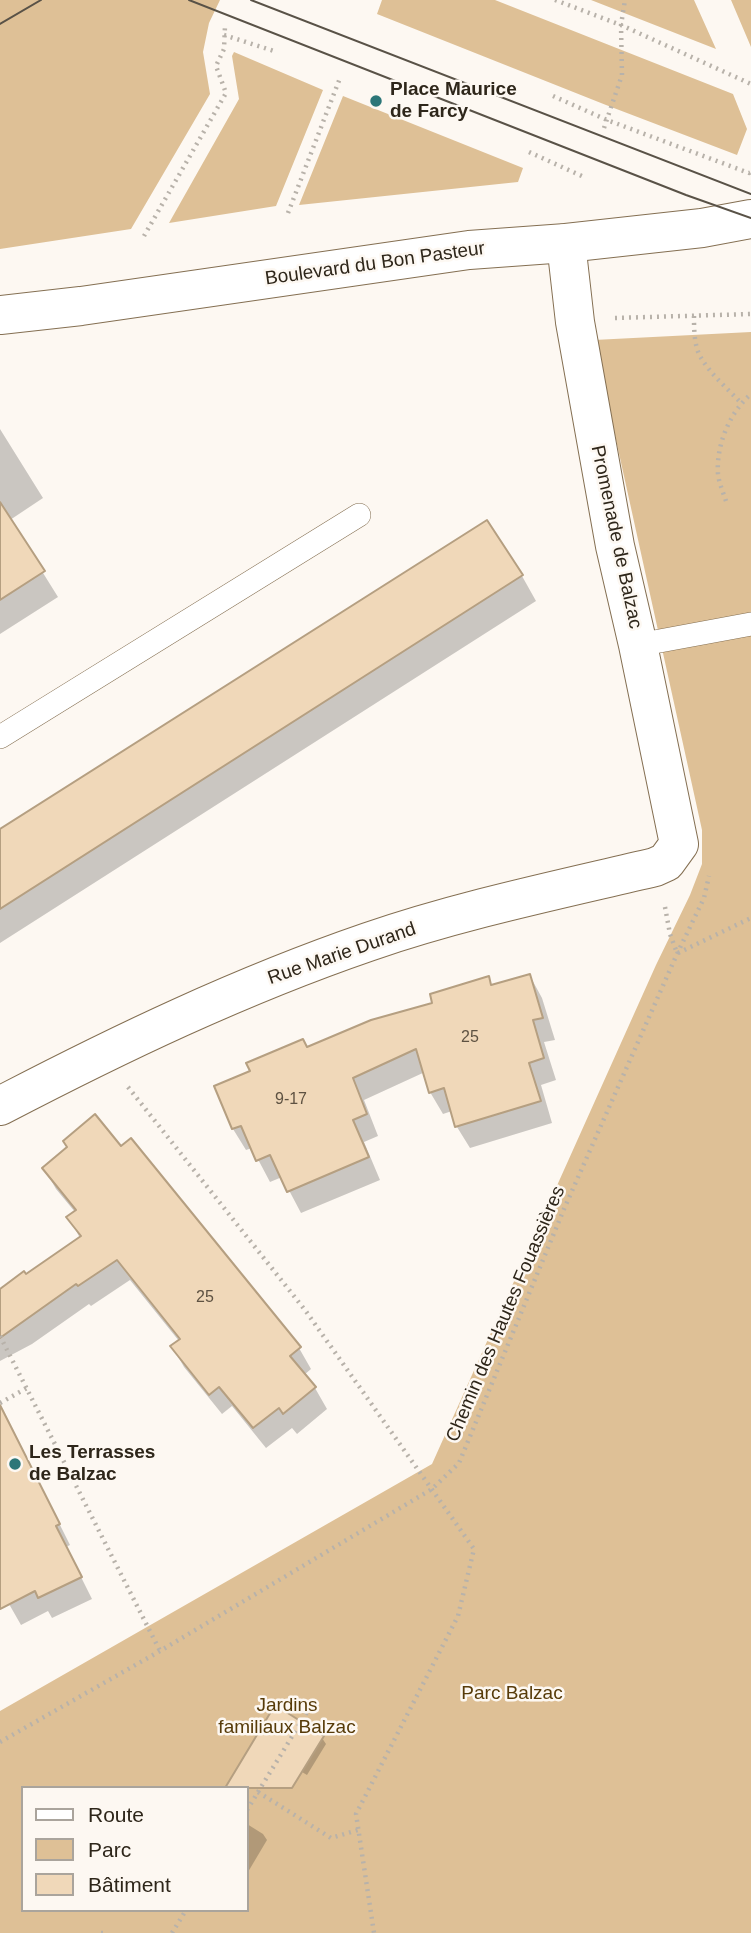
<!DOCTYPE html>
<meta charset="utf-8">
<style>
body{margin:0}
#map{position:relative;width:751px;height:1933px;overflow:hidden;background:#fdf8f2;font-family:Arial,sans-serif}
canvas{display:block}
.legend{position:absolute;left:21px;top:1786px;width:228px;height:126px;box-sizing:border-box;background:#fdf8f2;border:2px solid #aaa49c;margin:0;padding:9px 12px;list-style:none;font-size:21px;color:#2e261a}
.legend li{display:flex;align-items:center;gap:14px;height:35px}
.legend b{width:35px;border:2px solid #aaa49c}
</style>
<div id="map">
<canvas width="751" height="1933"></canvas>
<ul class="legend">
<li><b style="height:9px;background:#fff"></b>Route</li>
<li><b style="height:19px;background:#dec096"></b>Parc</li>
<li><b style="height:19px;background:#f0d8b9"></b>Bâtiment</li>
</ul>
</div>
<script>
const g = document.querySelector('canvas').getContext('2d');
g.lineJoin = 'round';
function fill(path, color) { g.fillStyle = color; g.fill(path, 'evenodd'); }
function trace(path, color, width, dash) { g.strokeStyle = color; g.lineWidth = width; g.lineCap = dash ? 'butt' : 'round'; g.setLineDash(dash || []); g.stroke(path); }
function write(font, color, halo, rows, align = 'center') {
  g.font = font + ' Arial,sans-serif'; g.lineWidth = 5; g.setLineDash([]); g.textBaseline = 'middle'; g.strokeStyle = halo; g.fillStyle = color; for (const [text, x, y, turn = 0] of rows) {
    g.save(); g.translate(x, y); g.rotate((+turn || 0) * Math.PI / 180); g.textAlign = isNaN(turn) ? turn : align; if (halo) g.strokeText(text, 0, 0); g.fillText(text, 0, 0); g.restore();
  }
}
const green = new Path2D(`
 M0,0H220L209,23L203,52L210,94L131,229L0,249Z
 M382,0H495L733,94L747,129L737,155L606,105L377,14Z
 M591,0H694L716,49Z
 M731,0H751V47Z
 M234,52L323,90L276,206L169,223L239,99L232,56Z
 M343,96L523,168L518,182L299,205Z
 M751,332V1933H0V1711L432,1464L656,965L690,895L702,864V830L594,340ZM23,1788H247V1910H23Z`);
const shadow = new Path2D(`
 M0,429L43,498L10,520L58,597L0,634Z
 M522,576L536,601L0,943V831Z
 M530,976L542,998L555,1040L544,1042L556,1080L541,1085L552,1123L470,1148L457,1127L452,1111L443,1114L430,1092L425,1072L364,1100L378,1136L364,1142L380,1180L301,1213L282,1177L270,1182L252,1148L246,1150L233,1129L217,1087L307,1049L434,1004L488,978L493,987Z
 M120,1149L209,1235L299,1348L311,1369L304,1375L315,1388L327,1409L297,1434L292,1428L266,1448L232,1406L222,1414L184,1367L172,1346L179,1341L130,1280L91,1306L89,1304L32,1344L0,1361V1290L25,1276L80,1238L69,1218L75,1212L56,1189L44,1168Z
 M0,1405L70,1545L66,1547L92,1599L52,1618L48,1611L21,1625L9,1604L0,1599Z
 M322,1738L326,1744L307,1775L260,1747Z
 M247,1824L263,1834L267,1840L248,1872Z`);
const building = new Path2D(`
 M0,502L45,571L0,600Z
 M487,520L523,575L0,909V829Z
 M530,974L543,1018L533,1020L544,1058L529,1063L541,1101L455,1127L444,1088L429,1093L416,1049L353,1078L367,1114L353,1120L369,1157L287,1192L270,1155L256,1161L241,1126L232,1129L214,1086L250,1071L246,1063L303,1039L307,1047L371,1020L432,1003L430,994L489,976L491,985Z
 M95,1114L121,1146L131,1138L301,1347L290,1356L316,1387L283,1414L279,1408L253,1428L219,1387L209,1395L170,1346L180,1339L117,1260L78,1286L76,1284L0,1338V1289L24,1271L26,1274L81,1236L66,1217L76,1210L42,1168L67,1147L63,1141Z
 M0,1405L60,1524L56,1526L82,1577L38,1598L35,1591L0,1609Z
 M275,1705L324,1736L292,1788H225Z`);
const path = new Path2D(`
 M555,0L621,25L751,84
 M224,35L274,51
 M553,96L607,120L749,173L751,172
 M604,128L622,75L621,25L625,0
 M529,152L584,177
 M288,213L340,78
 M144,236L226,93L216,66L224,49L225,26
 M694,316C694,328 694,345 700,356C710,374 728,389 742,404
 M615,318L751,314
 M726,501C723,492 719,483 718,474C716,446 729,413 751,394
 M665,907L670,934L677,953
 M678,953L751,918
 M128,1087L305,1310L474,1549L458,1616L356,1814L374,1933
 M0,1336L160,1651
 M0,1403L27,1388
 M0,1742L160,1651L432,1489L459,1463L564,1209L677,954L704,898L709,876
 M258,1792L331,1838L358,1830
 M247,1810L307,1712
 M101,1933H107
 M172,1933L186,1910`);
const lane = new Path2D(`
 M638,645L751,624
 M0,737L359,515`);
const street = new Path2D(`
 M0,1106C119,1044 240,986 368,942C461,910 558,890 655,867L666,862L679,844L638,645L615,546L575,322L566,243`);
const secondary = new Path2D(`
 M0,315L81,306L469,250L566,243L702,228L751,219`);
const tram = new Path2D(`
 M189,0L686,195L751,218
 M251,0L751,194
 M0,24L41,0`);
const markers = [
 [376,101,7,"#2c7678"],
 [15,1464,7,"#2c7678"]
];
const numberNames = [
 ["25",470,1038],
 ["9-17",291,1100],
 ["25",205,1298]
];
const poiNames = [
 ["Place Maurice",390,90],
 ["de Farcy",390,112],
 ["Les Terrasses",29,1453],
 ["de Balzac",29,1475]
];
const streetNames = [
 ["Boulevard du Bon Pasteur",375,264,-8],
 ["Promenade de Balzac",616,537,78],
 ["Rue Marie Durand",342,954,-19],
 ["Chemin des Hautes Fouassières",506,1314,-67]
];
const parkNames = [
 ["Parc Balzac",512,1694],
 ["Jardins",287,1706],
 ["familiaux Balzac",287,1728]
];
fill(green, '#dec096');
fill(shadow, '#0003');
fill(building, '#f0d8b9');
trace(building, '#b59f81', 2);
trace(lane, '#846f52', 24);
trace(street, '#846f52', 40);
trace(secondary, '#846f52', 40);
trace(path, '#b8b2aa', 4.5, [2, 5]);
trace(lane, '#fff', 23);
trace(street, '#fff', 38);
trace(secondary, '#fff', 38);
trace(tram, '#595247', 2);
for (const [x, y, r, color] of markers) { const dot = new Path2D(); dot.arc(x, y, r, 0, 2 * Math.PI); g.fillStyle = color; g.fill(dot); trace(dot, '#fdf8f2', 2.5); }
write('16px', '#5e5242', null, numberNames);
write('bold 19px', '#2e261a', '#fdf8f2', poiNames, 'left');
write('19px', '#2e261a', '#fdf8f2', streetNames);
write('19px', '#573b09', '#fdf8f2', parkNames);
</script>
